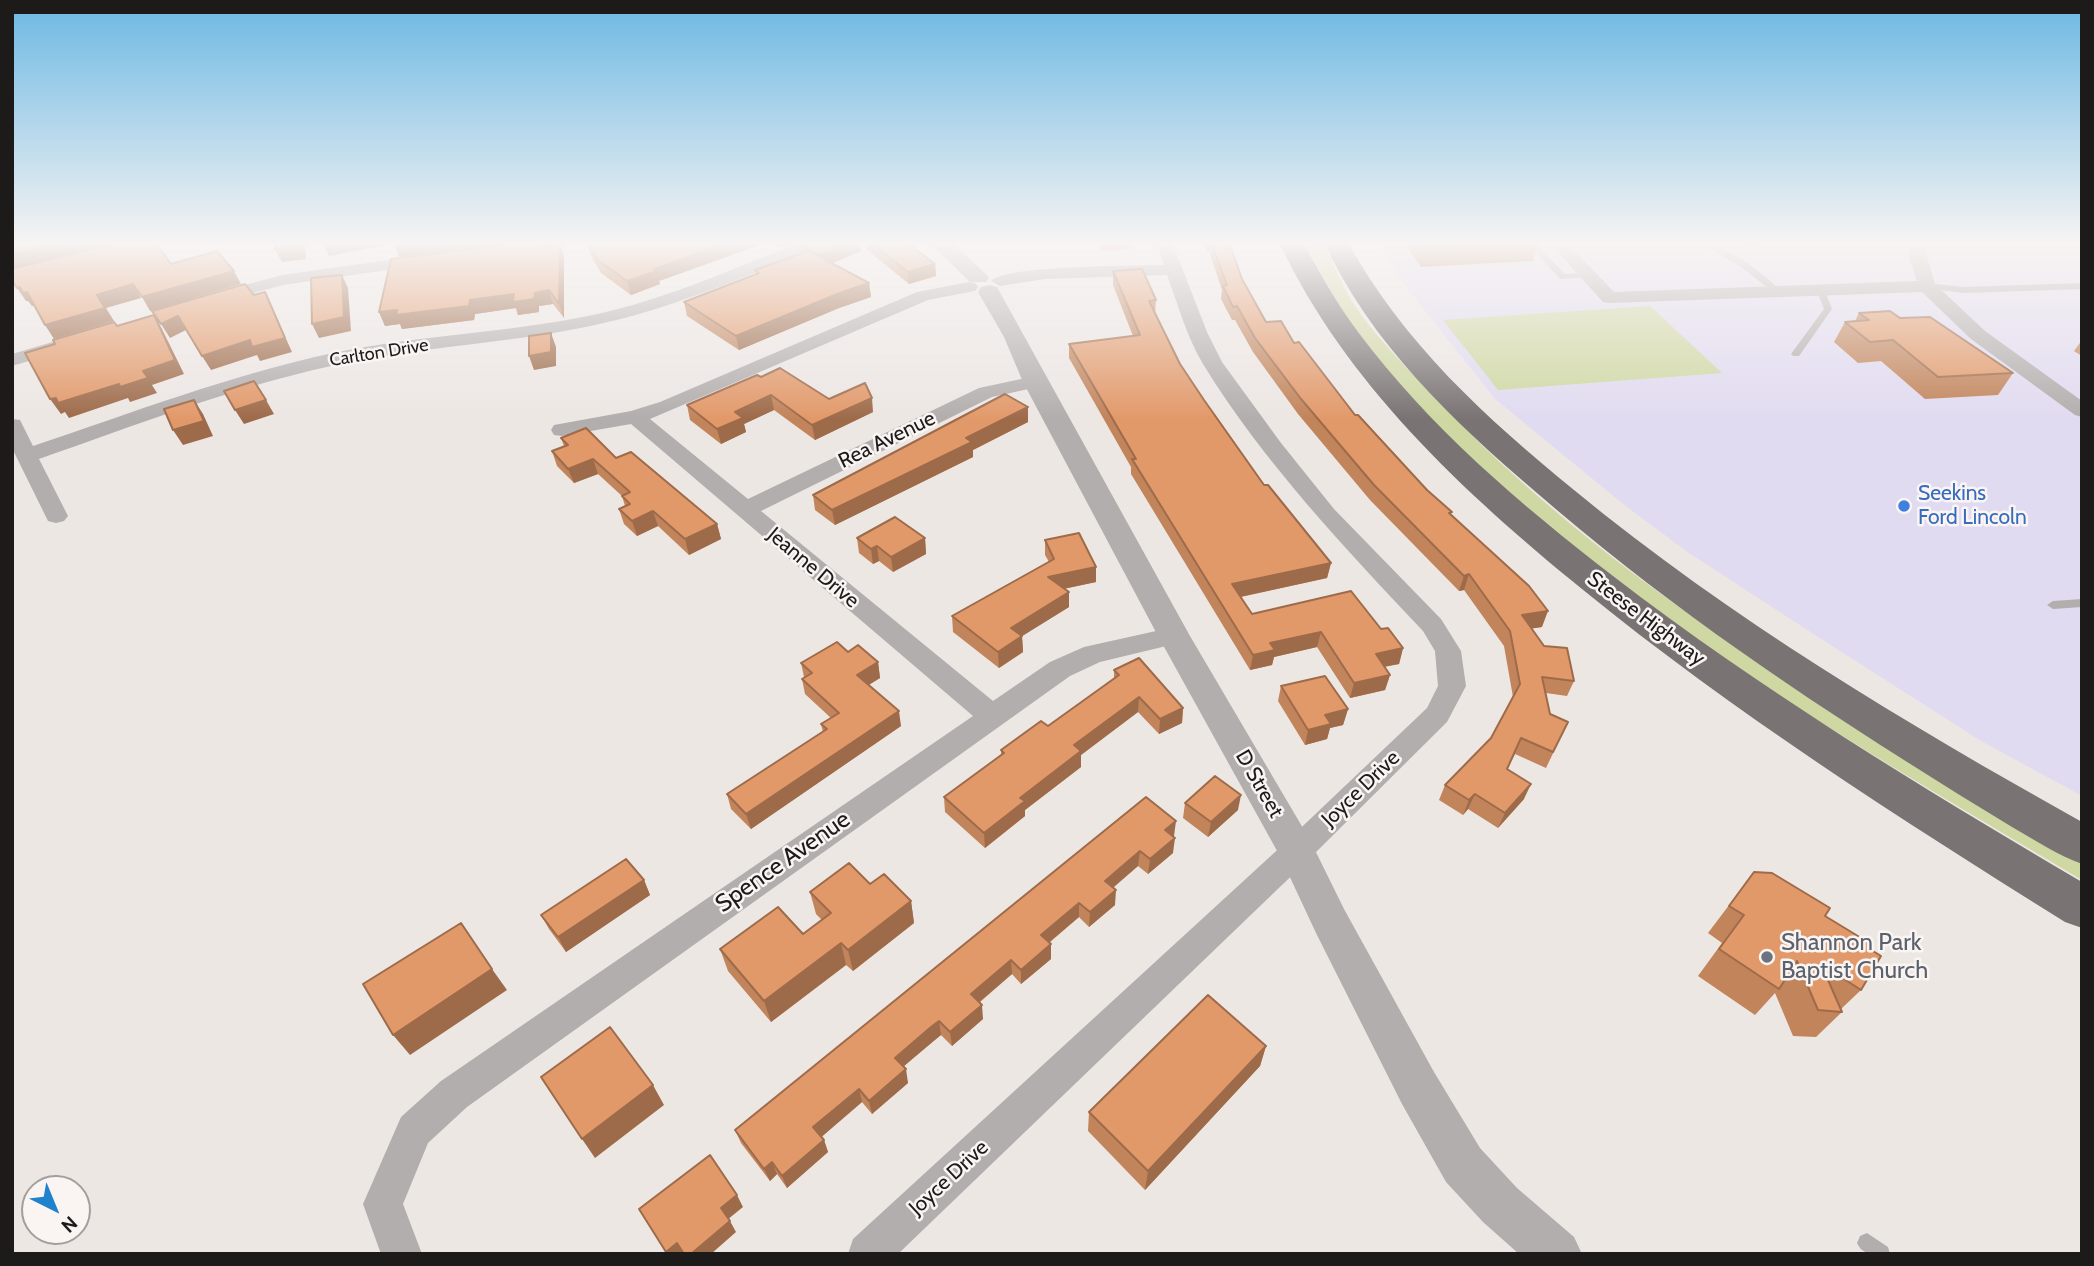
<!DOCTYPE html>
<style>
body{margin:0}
#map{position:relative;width:2094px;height:1266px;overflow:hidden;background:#ede7e4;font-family:Cabin,sans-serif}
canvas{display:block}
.frame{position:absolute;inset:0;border:14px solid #1d1b1a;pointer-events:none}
.north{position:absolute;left:21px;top:1175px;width:70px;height:70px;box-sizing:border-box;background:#faf5f2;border:2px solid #a29e9c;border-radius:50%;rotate:137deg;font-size:19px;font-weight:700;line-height:28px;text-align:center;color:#1d1b1a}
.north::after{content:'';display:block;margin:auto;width:24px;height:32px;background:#1f82cd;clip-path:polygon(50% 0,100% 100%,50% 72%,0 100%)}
</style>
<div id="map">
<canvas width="2094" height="1266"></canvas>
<div class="frame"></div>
<div class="north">N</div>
</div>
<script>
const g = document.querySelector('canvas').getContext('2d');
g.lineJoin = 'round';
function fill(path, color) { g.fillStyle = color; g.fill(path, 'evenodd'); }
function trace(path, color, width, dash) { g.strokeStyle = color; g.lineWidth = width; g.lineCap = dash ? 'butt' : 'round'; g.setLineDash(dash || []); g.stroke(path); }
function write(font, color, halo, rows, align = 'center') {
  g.font = font + ' Cabin,sans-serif'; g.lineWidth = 5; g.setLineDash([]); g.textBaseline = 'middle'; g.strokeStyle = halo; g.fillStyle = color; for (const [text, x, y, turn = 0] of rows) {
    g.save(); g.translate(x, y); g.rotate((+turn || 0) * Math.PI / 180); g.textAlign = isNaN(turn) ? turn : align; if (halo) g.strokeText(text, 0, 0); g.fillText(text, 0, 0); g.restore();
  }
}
const commercial = new Path2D(`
 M1380,242H2082V796L1981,741L1818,637L1686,551L1623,504L1495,399L1396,274Z`);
const green = new Path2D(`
 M1304,242H1322C1333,261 1341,284 1353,303C1378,341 1416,377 1447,410C1626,597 1863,727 2082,862V880C1873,755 1656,633 1479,465C1438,426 1397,386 1363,341C1341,311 1322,276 1304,242Z
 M1650,306L1722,373L1498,390L1443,320Z`);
const service = new Path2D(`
 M1526,242H1534L1565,274L1588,273L1592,275L1588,277L1560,279Z
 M1698,242C1722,241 1763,273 1780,290L1773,292L1740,266Z
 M1927,283L1964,287L2082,283V289L1964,293L1924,288L1923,286Z
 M1820,285L1824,288L1832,309L1799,356H1793L1791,354L1824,309L1816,288Z
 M2082,599V607L2053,609L2047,605L2053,601Z
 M1867,1233L1888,1247L1890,1254C1877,1254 1863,1257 1857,1243L1860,1236Z`);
const minor = new Path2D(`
 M526,242H571C563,250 509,257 501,249L504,245Z
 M801,242H824L822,246C752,273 682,305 608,322C517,344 423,345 331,366C231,388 136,425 39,459L68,516L64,521L56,523L48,521L12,448V419L20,420L33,446C132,413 230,375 333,353C423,334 516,333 606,312C673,296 737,267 801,242Z
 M1156,242H1172L1207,332L1222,362L1281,443L1334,509L1441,619L1461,651L1466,686L1447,722L1308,860L898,1254H848L853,1239L1286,842L1427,708L1438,686L1435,651L1423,631C1344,547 1264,463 1203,364C1187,337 1178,305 1167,275L1045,279L1000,286L991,281C1005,265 1136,266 1164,265Z
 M1549,242H1566L1614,292L1917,281L1909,257V242H1925L1927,257L1935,284L1985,331L2082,401V417L2075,415L1971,339L1922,292L1609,303L1603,302Z
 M423,255L429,256L432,260L429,264L283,285L213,304L204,299L207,295L282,275Z
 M969,282L975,283L978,287L975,291L928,300L650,419L748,499L979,388L1035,376L1042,378L1045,382L1042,386L992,397L761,511L993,701L1050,662L1084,647L1174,627L1183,630L1187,636L1183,642L1100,662L1070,676L467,1107L428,1143L403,1204L422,1254H381L363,1204L401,1117L441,1081L973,716L631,424L562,436L554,435L551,430L554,425L631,411L660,402L917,292Z
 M59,340L66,342L69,346L66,350L12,366V354Z`);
const tertiary = new Path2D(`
 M929,242H951L989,277L986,282H970Z
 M989,285L997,287L1190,636L1310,840L1344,909L1434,1072L1480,1148L1517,1188L1574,1237L1582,1254H1519L1483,1222L1446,1182L1402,1104L1316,933L1281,858L1158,636L1023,382L1004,337L978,292L981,287Z`);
const trunk = new Path2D(`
 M1279,242H1303C1320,273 1337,304 1358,332C1429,427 1520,504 1613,576C1761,690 1921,787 2082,882V928L2065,922C1899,818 1734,713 1582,589C1463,492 1345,383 1279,242Z
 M1324,242H1348C1403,343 1486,418 1574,490C1731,619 1905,723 2082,822V864C2057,855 2035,840 2012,827C1976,805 1940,783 1904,760C1776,679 1652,593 1537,493C1454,422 1370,343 1324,242Z`);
const wall = new Path2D(`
 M520,242H542L544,245L560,243L564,256V318L553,304L539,306V312L518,315L516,308L475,314L474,320L402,329L400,324L385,326L379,312Z
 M591,242H795L780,248L768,242L659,281L660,284L631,295L601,273L591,256L587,243Z
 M866,242H906L935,264L936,276L909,284L866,249Z
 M1100,242H1130L1129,249L1101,251Z
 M1203,242H1230V245L1242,279L1266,322L1294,343L1355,415L1451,514L1542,627L1532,628L1544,646L1574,681L1567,696L1546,693L1550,714L1568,722L1546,768L1515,754L1507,769L1524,799L1498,828L1468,809L1463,815L1439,800L1445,785L1491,738L1513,697L1504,646L1464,590L1459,591L1370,500L1298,414L1253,352L1235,320H1232L1221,299L1222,290L1210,254V251H1207Z
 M1405,242H1539L1533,261L1421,267L1405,244Z
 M1742,242H1808L1746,245Z
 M798,245L861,251L833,263L869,283L871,297L839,308L739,350L687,316L684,302L756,274L755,270L799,254Z
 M1113,271L1156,300L1155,314L1180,364L1204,400L1264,485L1331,563L1327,578L1241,597L1252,614L1381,629L1403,648L1399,664L1384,667L1390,675L1385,690L1350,698L1317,647L1274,657L1272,665L1250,670L1131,474V467L1069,358V344L1133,336L1113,285Z
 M1859,313L1900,318L2013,373L1998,395L1925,399L1881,361L1858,363L1834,342L1845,322L1855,321Z
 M2082,340V356L2074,351Z
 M761,377L829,399L873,412L815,440L774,410L744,424L746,432L721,444L690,420L687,405Z
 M1028,407V422L973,450V457L835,525L815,510L813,495Z
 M561,438L616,458L717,524L721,539L689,555L658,526L637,536L624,524L619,509L625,506L622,496L598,474L574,483L557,466L552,451L564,446Z
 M857,538H925L926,554L893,572L879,561L873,564L859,553Z
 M1045,540L1096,567V582L1064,589L1069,592V607L1022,636L1023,652L999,668L953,632L952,616L1049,562L1045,555Z
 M848,652L878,662L880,678L869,685L901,726L751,829L731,809L727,794L823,732L821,724L831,718L805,694L802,679L804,677L801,663Z
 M1114,670L1183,708L1182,723L1159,734L1138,712L1081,755V767L1025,810V816L985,848L945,812L944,797L1001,755V750L1048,726L1114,679Z
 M1281,686L1348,709L1343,725L1330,728L1327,739L1305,745L1278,701Z
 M1146,797L1174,836L1173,837V853L1148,874L1138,866L1113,888L1115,905L1089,927L1079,917L1049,943L1051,959L1021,984L1012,974L979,1003L983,1019L952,1046L941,1035L933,1041L903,1067L908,1083L872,1114L862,1102L821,1137L824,1140L828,1152L787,1188L777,1174L770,1181L741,1143L735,1130Z
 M1185,803L1238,810L1208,837L1183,818Z
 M1754,872L1825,916L1868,948L1861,990L1841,1009L1842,1012L1816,1037L1793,1036L1775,993L1755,1015L1698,976L1722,943L1708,933Z
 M644,880L650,895L566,952L549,929L541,915Z
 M870,884L911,901L914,923L853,971L846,965L771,1022L728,971L720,949L803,934L822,920L816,914L810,892Z
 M1266,1046L1260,1066L1145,1190L1088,1131L1089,1112Z`);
const shadedWall = new Path2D(`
 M61,242H116L12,271V255Z
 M300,242H305L306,259L282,262L275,249Z
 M331,242H401L329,256L323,243Z
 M409,242H509L399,257L394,244Z
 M731,242H768L659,281L660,284L631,295L627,281L654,269Z
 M779,242H795L780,248Z
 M851,242H860L861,251L821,268L819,255Z
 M560,243L564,256V318L559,304Z
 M935,264L936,276L909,284L908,272Z
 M234,271L241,284L150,311L142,297Z
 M342,275L348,288L351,331L319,338L312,324Z
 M869,283L871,297L839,308L739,350L736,336L837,294Z
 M133,284L141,298L106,308L114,321L54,339L45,325L97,295Z
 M20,287L27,292L36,305L32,306L28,301H26L17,288Z
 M549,290L553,304L539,306V312L518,315L516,308L475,314L474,320L402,329L400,324L385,326L379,312Z
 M265,292L292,352L260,361L257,355L211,370L202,356Z
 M154,315L162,329L184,374L152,385L157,393L130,402L128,398L69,418L65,412L61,414L50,399L119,384L143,371Z
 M178,316L186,330L170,338L161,324Z
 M551,333L556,347V366L534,370L529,356Z
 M771,395L774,410L744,424L746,432L721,444L717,429L735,412Z
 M872,398L873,412L815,440L812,425Z
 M194,400L203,414L213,436L183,445L173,430Z
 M266,400L274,414L244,424L235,410Z
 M1028,407V422L973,450V457L835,525L832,510L966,438Z
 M593,459L598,474L574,483L568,469Z
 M653,511L658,526L637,536L632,521Z
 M717,524L721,539L689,555L685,539Z
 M925,538L926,554L893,572L891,557Z
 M877,546L879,561L873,564L871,549Z
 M1331,563L1327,578L1230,599L1232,584Z
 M1096,567V582L1048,592V577Z
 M1469,574L1464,590L1459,591L1464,576Z
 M1069,592V607L1011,643V628Z
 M1548,611L1542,627L1516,631L1522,615Z
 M1321,632L1317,647L1274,657L1272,665L1250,670L1253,655L1270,643Z
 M1022,636L1023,652L999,668L998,652Z
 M1403,648L1399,664L1371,669L1376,654Z
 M878,662L880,678L860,690L857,675Z
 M1390,675L1385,690L1350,698L1354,683Z
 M1139,697L1138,712L1081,755V767L1025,810V816L985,848L984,833L1074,745Z
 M1183,708L1182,723L1159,734L1160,719Z
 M1348,709L1343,725L1330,728L1327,739L1305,745L1308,730L1325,715Z
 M899,711L901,726L751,829L746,814Z
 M1531,784L1524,799L1498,828L1505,813Z
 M1475,794L1468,809L1463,815L1469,800Z
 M1241,795L1238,810L1208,837L1211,822Z
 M1176,821L1174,836L1163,845L1165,830Z
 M1175,838L1173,853L1148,874L1150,859Z
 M1140,851L1138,866L1104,895L1105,881Z
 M644,880L650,895L566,952L558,937Z
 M1116,890L1115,905L1089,927L1090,912Z
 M911,901L914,923L853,971L848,950Z
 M1079,903V917L1041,949V935Z
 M841,943L846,965L771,1022L764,1001Z
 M1051,944V959L1021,984V970Z
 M1011,960L1012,974L972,1008L971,994Z
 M492,969L507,990L410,1055L393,1035Z
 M982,1005L983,1019L952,1046L950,1032Z
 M939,1021L941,1035L898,1071L895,1058Z
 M1266,1046L1260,1066L1145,1190L1148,1171Z
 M906,1069L908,1083L872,1114L869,1101Z
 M653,1085L664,1105L595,1158L582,1139Z
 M859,1089L862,1102L818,1140L813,1127Z
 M824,1140L828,1152L787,1188L782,1176Z
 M772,1162L777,1174L770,1181L764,1169Z
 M737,1195L743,1207L727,1220L721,1208Z
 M730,1221L736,1232L711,1254H691Z
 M677,1243L684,1254H667L666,1252Z`);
const building = new Path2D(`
 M12,242H61L12,255Z
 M118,242H155L171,264L217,251L234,271L142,297L133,284L97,295L105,308L45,325L27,292L23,293L20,287L17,288L12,280V269Z
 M276,242H300V245L275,249Z
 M394,242H409L394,244Z
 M520,242H541V246L560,243L559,304L549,290L535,293L534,299L513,302L514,294L470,300L469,306L396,315L397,310L379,312L391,259Z
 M591,242H731L654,269L657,271L627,281L598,260L587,243Z
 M805,242H851L819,255L798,245Z
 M870,242H906L935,264L908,272Z
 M1211,242H1229L1242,279L1266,322L1281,321L1294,343L1299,342L1355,415H1358L1427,490L1452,512L1449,513L1529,586L1548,611L1522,615L1544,646L1567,648L1574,681L1542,677L1550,714L1568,722L1553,752L1521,738L1507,769L1531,784L1505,813L1475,794L1469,800L1445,785L1491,738L1520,684L1510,631L1469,574L1464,576L1374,485L1301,399L1255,338L1237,306L1233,307L1223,286L1227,285Z
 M1422,242H1538L1426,247Z
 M809,251L869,283L837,294L736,336L684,302L759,273L755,270Z
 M1142,269L1156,300L1149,301L1180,364L1204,400L1264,485H1268L1331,563L1232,584L1252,614L1351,591L1381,629L1388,628L1403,648L1376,654L1390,675L1354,683L1321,632L1270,643L1275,650L1253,655L1132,459H1136L1069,344L1140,335L1113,271Z
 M342,275L344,317L312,324L311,278Z
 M245,284L254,295L265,292L285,338L252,347L250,340L202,356L178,316L161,324L152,311Z
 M1890,311L1900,318L1930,317L2013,373L1938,377L1893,340L1870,342L1845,322L1869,320L1859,313Z
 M154,315L175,360L143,371L148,378L120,387L119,384L58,403L56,398L50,399L25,353L55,344L53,340L114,322L117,326Z
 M551,333V352L529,356V336Z
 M780,368L829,399L865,383L872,398L812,425L771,395L735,412L743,418L717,429L687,405L757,375L761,377Z
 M254,381L266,400L235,410L224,391Z
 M1005,394L1028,407L966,438L972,442L832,510L813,495Z
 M194,400L204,421L173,430L164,409Z
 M586,428L616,458L631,452L717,524L685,539L653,511L632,521L619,509L630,504L622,496L630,492L593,459L568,469L552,451L568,445L561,438Z
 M895,517L925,538L891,557L877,546L871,549L857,538Z
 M1079,533L1096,567L1048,577L1069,592L1011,628L1022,636L998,652L952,616L1054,559L1045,540Z
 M837,642L848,652L858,645L878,662L857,675L899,711L746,814L727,794L827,729L821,724L839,713L802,679L812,673L801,663Z
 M1139,658L1183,708L1160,719L1139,697L1074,745L1081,751L1020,798L1025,801L984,833L944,797L1004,753L1001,750L1041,721L1048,726L1119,675L1114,670Z
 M1325,676L1348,709L1325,715L1331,724L1308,730L1281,686Z
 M1215,776L1241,795L1211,822L1185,803Z
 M1146,797L1176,821L1165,830L1175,838L1150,859L1140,851L1105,881L1116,890L1090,912L1079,903L1041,935L1051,944L1021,970L1011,960L971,994L982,1005L950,1032L939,1021L931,1027L895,1058L906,1069L869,1101L859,1089L813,1127L824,1140L782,1176L772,1162L764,1169L735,1130Z
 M626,859L644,880L558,937L541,915Z
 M849,863L870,884L884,874L911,901L848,950L841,943L764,1001L720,949L778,907L803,934L831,913L810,892Z
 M1754,872L1772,873L1830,908L1825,916L1871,944L1868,948L1881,956L1861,990L1821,964L1842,1012L1818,1010L1797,961L1779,989L1719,949L1744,915L1729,906Z
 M461,923L492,969L393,1035L363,984Z
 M1208,995L1266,1046L1148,1171L1089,1112Z
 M610,1027L653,1085L582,1139L541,1077Z
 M710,1155L737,1195L721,1208L730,1221L691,1254H684L677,1243L666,1252L639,1209Z`);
const markers = [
 [1904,506,7,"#3f7fe0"],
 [1767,957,7,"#6b7280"]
];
const farStreetnames = [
 ["Carlton Drive",379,353,-9]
];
const streetNames = [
 ["Rea Avenue",887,440,-26],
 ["Jeanne Drive",813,568,40],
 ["Steese Highway",1646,619,37],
 ["D Street",1259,784,60],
 ["Joyce Drive",1361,789,-44],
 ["Joyce Drive",949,1178,-43]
];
const shopNames = [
 ["Seekins",1918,494],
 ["Ford Lincoln",1918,518]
];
const nearStreetnames = [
 ["Spence Avenue",783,862,-35]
];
const nearWorshipnames = [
 ["Shannon Park",1781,943],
 ["Baptist Church",1781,971]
];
fill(commercial, '#e1dbf1');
fill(green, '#cfd8a3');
fill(service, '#b1aead');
fill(minor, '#b1aead');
fill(tertiary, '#b1aead');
fill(trunk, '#797473');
fill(wall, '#c2845b');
fill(shadedWall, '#9e6b4a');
fill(building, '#e2996a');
trace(building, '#9e6b4a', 2);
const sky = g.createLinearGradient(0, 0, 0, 419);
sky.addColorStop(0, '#6bb8e3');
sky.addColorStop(0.58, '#f7f4f3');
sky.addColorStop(1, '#f7f4f300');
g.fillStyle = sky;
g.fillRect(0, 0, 2094, 419);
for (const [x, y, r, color] of markers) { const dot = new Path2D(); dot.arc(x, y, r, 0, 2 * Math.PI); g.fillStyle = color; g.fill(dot); trace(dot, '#faf5f2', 2.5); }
write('18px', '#1d1b1a', '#faf5f2', farStreetnames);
write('21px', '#1d1b1a', '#faf5f2', streetNames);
write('21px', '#366cbe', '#faf5f2', shopNames, 'left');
write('24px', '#1d1b1a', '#faf5f2', nearStreetnames);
write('24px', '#5b616d', '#faf5f2', nearWorshipnames, 'left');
</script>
